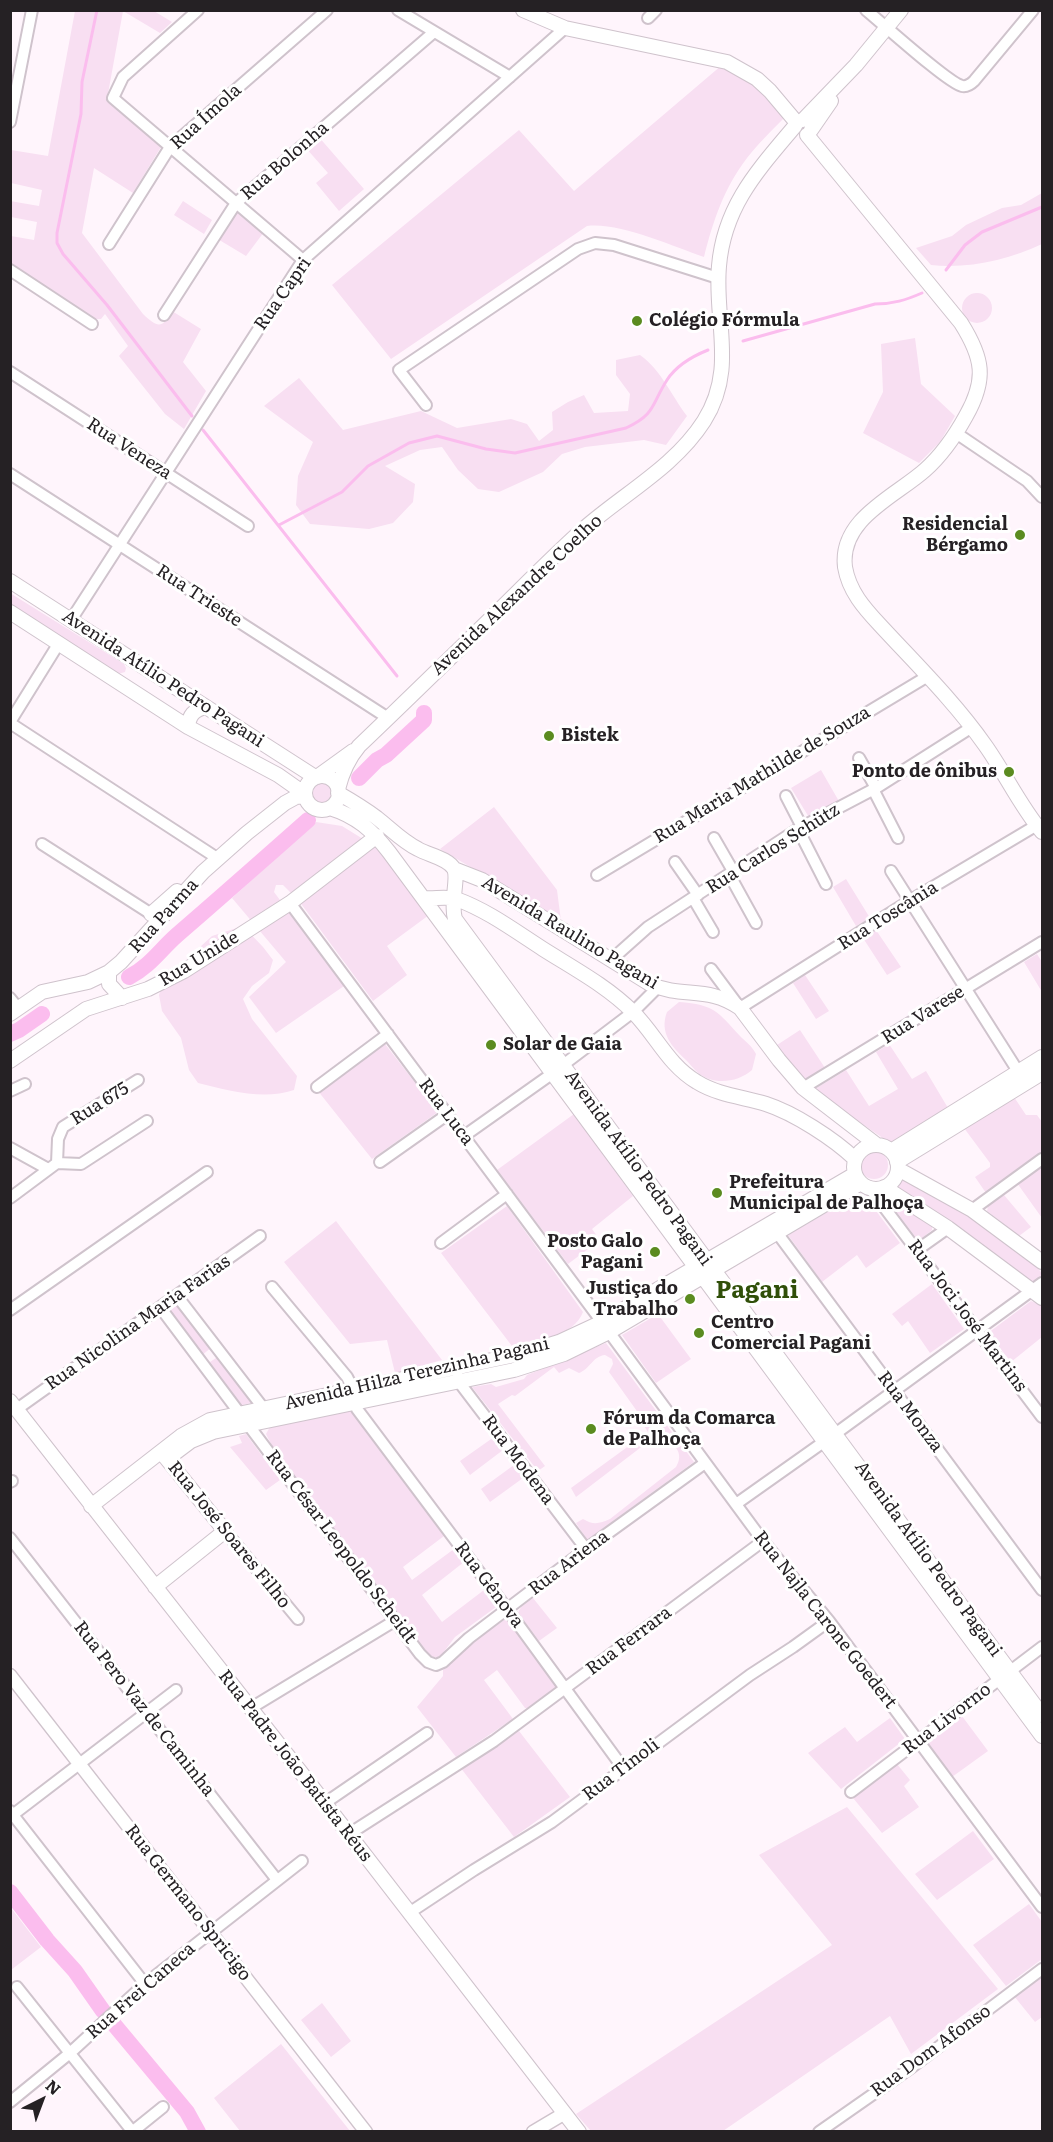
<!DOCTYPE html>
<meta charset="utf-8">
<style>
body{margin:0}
#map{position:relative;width:1053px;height:2142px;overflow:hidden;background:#fff5fc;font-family:Literata,serif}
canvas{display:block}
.frame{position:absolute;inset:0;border:12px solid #252124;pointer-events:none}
.north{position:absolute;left:12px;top:2070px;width:60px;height:60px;-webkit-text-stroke:4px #fff;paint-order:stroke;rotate:42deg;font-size:16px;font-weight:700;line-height:24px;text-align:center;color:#252124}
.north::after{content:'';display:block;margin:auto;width:21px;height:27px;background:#252124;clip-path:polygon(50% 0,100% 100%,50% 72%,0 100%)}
</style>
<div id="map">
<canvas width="1053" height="2142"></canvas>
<div class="frame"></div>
<div class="north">N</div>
</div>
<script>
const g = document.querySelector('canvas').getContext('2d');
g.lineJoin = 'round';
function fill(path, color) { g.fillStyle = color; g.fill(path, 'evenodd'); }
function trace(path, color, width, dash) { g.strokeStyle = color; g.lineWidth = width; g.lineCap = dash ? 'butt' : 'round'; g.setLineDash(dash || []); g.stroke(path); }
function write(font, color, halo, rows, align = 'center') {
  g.font = font + ' Literata,serif'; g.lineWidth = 6; g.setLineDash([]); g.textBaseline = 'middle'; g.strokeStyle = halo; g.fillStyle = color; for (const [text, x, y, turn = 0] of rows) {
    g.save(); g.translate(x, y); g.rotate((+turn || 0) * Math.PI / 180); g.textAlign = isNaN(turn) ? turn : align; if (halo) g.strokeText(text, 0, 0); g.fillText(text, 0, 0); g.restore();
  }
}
const green = new Path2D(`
 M75,11H154L172,22L160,33L123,11L107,99L161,147L133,193L94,168L82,233L143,314C158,328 162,329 172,311L201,329L183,362L206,391L184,429L165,414L119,356L128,346L105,314L101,319H92L11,265V236L34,240L37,222L11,217L10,201L39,206L42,190L11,183V150L48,156Z
 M722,65L755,81L785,117C772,130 758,144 747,158C724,188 713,221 704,257C672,246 619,222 587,226L391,359L332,285L519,130L574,191Z
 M318,136L364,189L339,211L316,183L328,173L305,147Z
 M1042,193V244C1009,260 968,269 931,265L916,248L952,236L966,225L1002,208L1021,205Z
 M183,201L212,220L204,234L174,215Z
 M236,209L264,232L246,256L216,238Z
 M962 308a15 15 0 1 1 30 0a15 15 0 1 1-30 0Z
 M915,338L921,384L955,416L940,442L919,463L863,433L883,392L881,344Z
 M640,355C662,371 671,395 687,416L666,445L644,440L585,447L562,454L543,472L499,492L478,489L458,470L442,447L420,450L385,466L415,484L413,502L393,523L369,529L310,524L296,505L298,476L313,442L264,406L299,378L343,430L421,411L457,428L511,419L527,424L539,441L553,430L552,412L568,402L584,395L594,413L628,411L630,394L616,375V360Z
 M10,593L124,664L126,668L125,672L118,674L11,606Z
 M821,770L840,803L810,819L791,788Z
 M311 794a11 11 0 1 1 22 0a11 11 0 1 1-22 0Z
 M494,807L557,890L561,921L440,849Z
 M316,822L342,826L363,839L291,893L283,885H276L274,892L344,986L276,1033L249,997L286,962L232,898Z
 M377,845L429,915L387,946L407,975L373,1001L299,901Z
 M846,879L870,918L856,926L833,887Z
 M243,926L263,947L273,960L269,973L252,986L243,999L252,1019L297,1076L294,1090C264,1100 229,1091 198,1083L189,1070L181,1038L162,1011L159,995L164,980L191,960L200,947L212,936Z
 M876,930L901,967L887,975L863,938Z
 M1037,954L1042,962V992L1024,962Z
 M805,975L829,1011L816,1019L793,983Z
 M679,1002C715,1005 717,1011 740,1036C746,1042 752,1046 756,1054L752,1070C737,1083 712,1086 696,1071C693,1068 690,1064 686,1060C672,1047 659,1033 667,1012Z
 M800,1030L825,1068L803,1083L777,1045Z
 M385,1044L438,1112L372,1159L318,1091Z
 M889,1044L912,1079L926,1071L948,1108L890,1143L813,1090L846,1070L869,1106L898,1089L876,1052Z
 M1014,1097L1026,1115H1037L1042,1122V1152L986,1193L975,1177L990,1167V1163L964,1128Z
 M574,1114L633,1196L592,1229L600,1240L568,1264L497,1170Z
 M860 1165a14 14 0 1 1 28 0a14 14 0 1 1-28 0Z
 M1042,1166V1218L1017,1183Z
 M902,1179L951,1203L1034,1262L1042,1274L1036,1282L1029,1281L896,1187L899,1181Z
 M862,1192L900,1243L866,1268L857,1255L822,1282L788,1235Z
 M1004,1195L1031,1227L1019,1236L987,1211L988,1206Z
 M891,1196L932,1225V1230L920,1240L917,1239L885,1197Z
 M507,1206L583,1312C574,1336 537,1342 515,1350L441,1253Z
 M336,1221L442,1360L395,1373L387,1340L350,1344L284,1262Z
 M932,1284L964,1329L930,1353L908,1321L902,1326L892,1314Z
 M176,1301L212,1347L201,1356L165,1310Z
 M1031,1301L1042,1306V1337L1011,1362L988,1333Z
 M658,1314L691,1359L656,1383L622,1335Z
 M606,1343L694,1462L587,1540L576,1523L583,1519C593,1525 599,1524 610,1519L676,1467C685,1453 674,1440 659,1443L653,1438L576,1497L571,1488L648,1432L637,1415L639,1414L609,1372L613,1364L612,1359L605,1355C593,1356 590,1369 579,1373L569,1368L559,1373L554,1367L515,1396L512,1395L498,1404L545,1466L538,1471L472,1387L491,1384L496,1387L524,1379L527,1375Z
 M219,1356L254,1402L239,1406L207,1364Z
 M352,1411L444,1536L403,1567L412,1580L454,1549L464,1562L422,1595L442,1622L484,1590L496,1607L455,1637L440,1657H433L429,1655L273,1448L266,1434L271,1425Z
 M246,1434L280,1480L266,1490L230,1447L242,1443L239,1436Z
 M494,1437L503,1450L470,1475L460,1461Z
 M514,1465L523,1478L490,1502L481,1489Z
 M533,1598L557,1628L539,1641L518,1613L521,1607Z
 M507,1618L556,1687L528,1708H525L497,1670L484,1680L513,1719L456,1757L417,1707L443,1676V1670L462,1649Z
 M962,1716L988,1751L952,1777L926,1741Z
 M890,1718L905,1739L841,1789L808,1753L845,1727L857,1742Z
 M519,1731L570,1797L514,1837L460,1767L493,1749Z
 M897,1764L910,1780L904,1786L919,1807L882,1833L853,1798Z
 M847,1807L998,1989L911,2054L890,2016L723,2131H591L576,2114L832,1945L759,1855Z
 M973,1831L994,1859L937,1900L915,1874Z
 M1029,1904L1042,1922V1959L1006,1986L973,1945Z
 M11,1908L41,1947L11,1970Z
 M1042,1973V2017L1035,2022L1014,1996Z
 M322,2003L351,2041L331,2057L301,2020Z
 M281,2044L350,2131H240L214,2098Z`);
const stream = new Path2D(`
 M97,10L82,82L81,114L57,233V243L63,254L107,305L192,416
 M946,270L965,245L982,232L1042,207
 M743,341L875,304C893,304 906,300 922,293
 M203,430L397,676
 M279,525L342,492L368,466L409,443L437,436L486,449L515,453L626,428C656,414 651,405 667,380C676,366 693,356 708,350`);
const river = new Path2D(`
 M359,778L377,760L386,755L424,720V713
 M129,977C149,967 160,950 177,935C221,897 264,859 308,820
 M10,1034L19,1030L42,1014
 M10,1892L47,1940L75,1971L103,2011
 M112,2022L187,2112L198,2132`);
const minor = new Path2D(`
 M198,10L123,77L113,98L303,260
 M398,10L510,77
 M866,10C882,23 948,83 962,86C967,87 971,84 974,81L1033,10
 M648,18L656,10
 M10,122L32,10
 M109,244L170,147L327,10
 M10,270L92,324
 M164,315L236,203L434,32
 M10,372L248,526
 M426,405L399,370L578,249L595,243L614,245L718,278
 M956,433L1027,481L1042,497
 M10,474L388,718
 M71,620L303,260L565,28
 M10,722L59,643
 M10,723L217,858
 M859,758L876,788
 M873,789L898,838
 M786,796L802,827
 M798,829L826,884
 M714,838L733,871
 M42,844L156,917
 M675,862L698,895
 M891,871L1021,1076
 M729,874L756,923
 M597,875L928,676
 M693,898L713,932
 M290,903L602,1322
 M611,960L648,927L798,829L876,788L972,727
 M711,969L740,1008L911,900L1037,825
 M10,998L18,1008
 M563,1065L633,1012L658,987
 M317,1087L388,1034
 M803,1088L1042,942
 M10,1091L25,1084
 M464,1136L553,1073
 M10,1148L48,1169
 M380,1162L448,1114
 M57,1163L58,1139L63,1127L138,1080
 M869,1187L1042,1417
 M10,1198L57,1163L81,1164L147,1121
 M972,1210L1042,1159
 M778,1234L1042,1590
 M441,1243L507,1194
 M917,1250L948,1228
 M272,1287L347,1377L354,1391L357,1409L507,1609L623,1768
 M177,1296L264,1409
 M160,1307L420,1654L428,1662L436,1665L443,1662L469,1638L586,1549L705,1463
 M10,1310L207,1172
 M609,1332L763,1541L829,1621L1042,1907
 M458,1376L459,1382L586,1549
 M17,1409L260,1236
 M835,1434L1042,1283
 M10,1482L12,1481
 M736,1504L825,1441
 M225,1531L298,1619
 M10,1538L277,1880
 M251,1708L396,1620
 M851,1792L1042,1647
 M325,1803L427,1733
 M10,1811L145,1984
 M10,1817L176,1690
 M349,1834L494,1741L763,1541
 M409,1913L474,1870L552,1822L750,1675L793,1647L829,1621
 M17,1987L132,2131
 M10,2102L70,2053L145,1984L302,1861
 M132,2132L163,2107
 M819,2132L912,2067L1042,1969`);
const tertiary = new Path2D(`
 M10,1675L366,2132
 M533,2132L565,2113`);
const secondary = new Path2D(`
 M523,10L565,28L727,62L757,79L770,91L797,123
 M803,120L856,65L901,10
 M811,130L831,101
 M807,135L961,323C983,358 987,379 966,416C955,436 943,454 925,470C896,496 839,519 845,567C849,591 864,608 880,625C916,664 954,701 985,745C1005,773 1020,806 1042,832
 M10,581L315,777
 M10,612L188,727L278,775L305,794
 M188,727C189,715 194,710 205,707
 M305 793a17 17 0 1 1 34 0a17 17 0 1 1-34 0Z
 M317,777L353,751
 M338,789C342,773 348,759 359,746C402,705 444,664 486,623C517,593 548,561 580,532C621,495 674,468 704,421C737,369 714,321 719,266C724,206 758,170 795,126
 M338,793C352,801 365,809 377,818C391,829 402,841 418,849C428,855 448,858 454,869C459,878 450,902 455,919L1042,1715
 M330,808C356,816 372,830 389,852L1042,1736
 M454,869L482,880L650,984C683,999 707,985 740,1008L779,1060L803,1088L877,1145
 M424,898C434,899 447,896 456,899C487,910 515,931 543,949C573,968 607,986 633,1012C656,1035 668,1065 697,1082C718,1095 743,1097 766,1104C794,1113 834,1139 855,1159
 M151,914L177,891
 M109,972V984L122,998
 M10,1014L42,992L88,982L109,972L121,962L203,872L247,833L285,803L296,797L305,796
 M10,1061L86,1009L148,989L184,971L290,903L377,836
 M854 1167a22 22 0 1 1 44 0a22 22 0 1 1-44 0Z
 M891,1151L1042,1057
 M897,1162L1042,1073
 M898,1169L972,1210L1042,1262
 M884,1187L948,1228L1042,1298
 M10,1401L317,1793L579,2132
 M167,1459L191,1441L213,1432L514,1370L564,1354L609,1332L861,1183
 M91,1506L181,1436L210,1420L520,1354L559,1342L602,1322L855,1174
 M155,1587L225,1531L162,1453`);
const markers = [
 [637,321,6,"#5b8b20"],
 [1020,535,6,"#5b8b20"],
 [549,736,6,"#5b8b20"],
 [1009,772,6,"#5b8b20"],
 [491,1045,6,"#5b8b20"],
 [717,1193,6,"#5b8b20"],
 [655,1252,6,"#5b8b20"],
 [690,1299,6,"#5b8b20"],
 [699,1333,6,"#5b8b20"],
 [591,1429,6,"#5b8b20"]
];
const streetNames = [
 ["Rua Ímola",206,117,-42],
 ["Rua Bolonha",285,161,-41],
 ["Rua Capri",283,294,-55],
 ["Rua Veneza",129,449,33],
 ["Avenida Alexandre Coelho",517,595,-43],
 ["Rua Trieste",199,596,33],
 ["Avenida Atílio Pedro Pagani",163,679,33],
 ["Rua Maria Mathilde de Souza",762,775,-31],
 ["Rua Carlos Schütz",773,849,-32],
 ["Rua Parma",164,916,-48],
 ["Rua Toscânia",888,916,-32],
 ["Avenida Raulino Pagani",570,933,31],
 ["Rua Unide",199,959,-31],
 ["Rua Varese",923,1015,-32],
 ["Rua 675",100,1104,-32],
 ["Rua Luca",446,1112,53],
 ["Avenida Atílio Pedro Pagani",638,1168,54],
 ["Rua Joci José Martins",967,1316,53],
 ["Rua Nicolina Maria Farias",138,1323,-35],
 ["Avenida Hilza Terezinha Pagani",417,1374,-13],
 ["Rua Monza",910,1412,53],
 ["Rua Modena",518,1460,53],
 ["Rua José Soares Filho",229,1535,51],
 ["Rua César Leopoldo Scheidt",341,1547,53],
 ["Avenida Atílio Pedro Pagani",928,1559,54],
 ["Rua Ariena",569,1563,-37],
 ["Rua Gênova",489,1585,53],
 ["Rua Najla Carone Goedert",825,1620,52],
 ["Rua Ferrara",629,1641,-37],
 ["Rua Pero Vaz de Caminha",144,1709,52],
 ["Rua Livorno",947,1719,-37],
 ["Rua Padre João Batista Réus",295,1766,52],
 ["Rua Tínoli",621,1770,-37],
 ["Rua Germano Spricigo",188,1903,52],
 ["Rua Frei Caneca",141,1991,-41],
 ["Rua Dom Afonso",931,2051,-36]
];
const poiNames = [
 ["Colégio Fórmula",649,321],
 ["Residencial",1008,525,"right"],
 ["Bérgamo",1008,546,"right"],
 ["Bistek",561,736],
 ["Ponto de ônibus",997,772,"right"],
 ["Solar de Gaia",503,1045],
 ["Prefeitura",729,1183],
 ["Municipal de Palhoça",729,1204],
 ["Posto Galo",643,1242,"right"],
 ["Pagani",643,1263,"right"],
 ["Justiça do",678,1289,"right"],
 ["Trabalho",678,1310,"right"],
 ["Centro",711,1323],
 ["Comercial Pagani",711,1344],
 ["Fórum da Comarca",603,1419],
 ["de Palhoça",603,1440]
];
const districtNames = [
 ["Pagani",757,1291]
];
fill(green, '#f8dff2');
trace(stream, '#fbbdee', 3);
trace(river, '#fbbdee', 16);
trace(minor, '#cfc3cc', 14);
trace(tertiary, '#cfc3cc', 15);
trace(secondary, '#cfc3cc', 16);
trace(minor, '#fff', 10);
trace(tertiary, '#fff', 12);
trace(secondary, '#fff', 14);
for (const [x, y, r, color] of markers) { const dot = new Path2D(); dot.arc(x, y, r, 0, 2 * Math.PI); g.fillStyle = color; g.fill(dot); trace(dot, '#fff', 2); }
write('18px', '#252124', '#fff', streetNames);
write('bold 18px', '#252124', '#fff', poiNames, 'left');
write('bold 24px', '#304f09', '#fff', districtNames);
</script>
